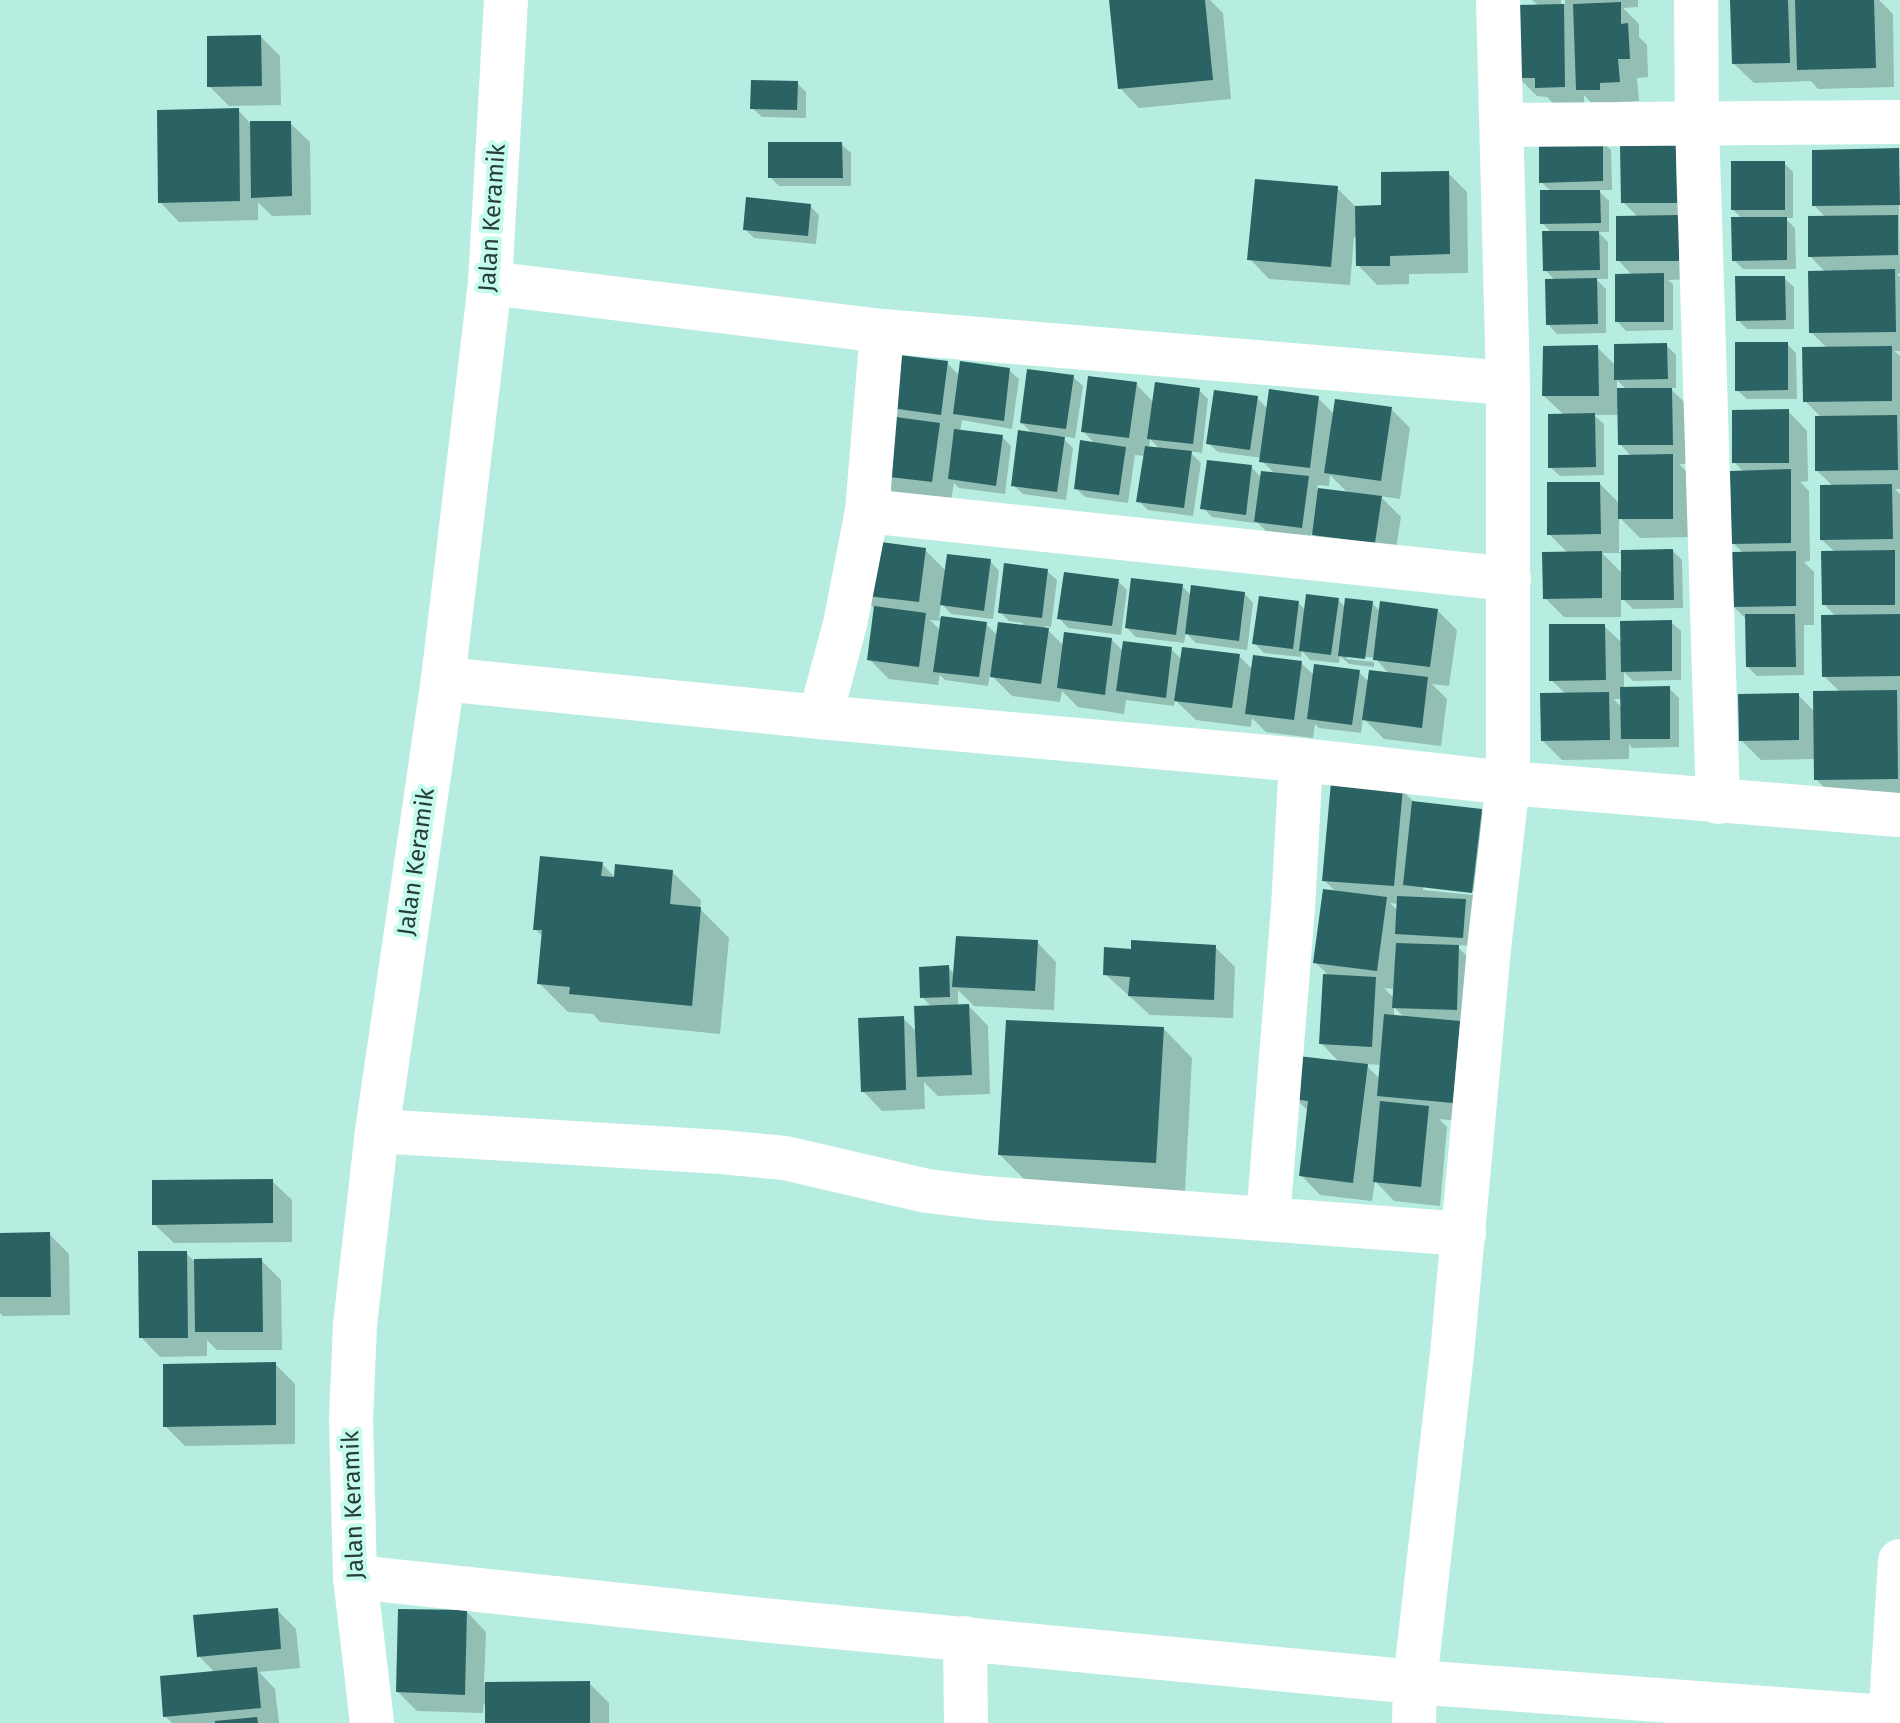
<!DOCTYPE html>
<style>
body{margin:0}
canvas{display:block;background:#b7ede0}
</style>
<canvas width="1900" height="1723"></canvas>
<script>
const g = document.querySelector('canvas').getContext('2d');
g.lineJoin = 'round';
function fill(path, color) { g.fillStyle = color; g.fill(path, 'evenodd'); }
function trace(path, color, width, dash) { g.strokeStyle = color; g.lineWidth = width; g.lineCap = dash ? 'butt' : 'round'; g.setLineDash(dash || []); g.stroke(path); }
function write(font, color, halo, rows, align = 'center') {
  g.font = font + ' "Fira Sans",sans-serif'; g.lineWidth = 8; g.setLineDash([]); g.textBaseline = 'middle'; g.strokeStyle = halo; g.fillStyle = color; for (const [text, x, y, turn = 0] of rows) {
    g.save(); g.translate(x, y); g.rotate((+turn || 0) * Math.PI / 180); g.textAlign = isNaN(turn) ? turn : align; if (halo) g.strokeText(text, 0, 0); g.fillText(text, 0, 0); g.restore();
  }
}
const shadow = new Path2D(`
 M1127,0H1210L1223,13L1231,99L1139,108L1120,88Z
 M1532,0H1561V4H1565V0H1638V7L1623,8L1639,24V37L1647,45L1648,77L1637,78L1639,101L1618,102V109H1597L1584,95V106L1557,107L1547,97L1537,96L1518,77L1539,6Z
 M1732,0H1879L1893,14L1894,87L1818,89L1811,81L1754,83L1734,64Z
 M261,37L280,56L281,105L229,106L209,86Z
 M797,83L806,92V118L762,117L752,108Z
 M238,110L250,123H290L310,142L311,215L272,216L258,202V220L179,222L160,202Z
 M1602,141L1611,150L1612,190H1598L1609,201V232H1598L1608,242V279H1596L1606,289V333L1557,334L1548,324L1555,280L1545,270L1552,233L1542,223L1552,192L1541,182Z
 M841,144L851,153V186H779L770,177Z
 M1675,147L1698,279L1668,280L1673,284V330L1626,331L1617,321L1633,276L1618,260L1639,218L1623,202Z
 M1898,150L1900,274H1897L1900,277V351H1894L1900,356V489H1895L1900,494V798L1835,799L1816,779L1815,759L1761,760L1741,740L1798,695L1815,712L1841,693L1824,676L1836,617L1824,604L1836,553L1822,540L1833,486L1817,471L1822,418L1805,401L1827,348L1811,332L1826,273L1810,256L1826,218L1814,205Z
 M1784,163L1793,172V218H1785L1795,228L1796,269H1743L1734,260L1743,219L1733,210Z
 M1448,173L1467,192L1468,273L1409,274V284L1377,285L1358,265L1357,237H1354L1350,285L1269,279L1250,259L1337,188L1357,208L1383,207Z
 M810,206L819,215L816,244L754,238L745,229Z
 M1784,278L1794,287V329H1747L1738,320Z
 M1787,344L1796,353L1797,399H1747L1737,390Z
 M1666,345L1676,355V388H1670L1691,409L1692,464H1679L1691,476L1692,537L1640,538L1619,517V552L1673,551L1682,560L1683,608L1633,609L1621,597V617H1564L1545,598L1569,554L1549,534L1600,484L1620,504L1632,457L1620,444L1619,415H1594L1604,424V475L1560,476L1550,467L1564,415L1544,396L1597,347L1616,366ZM1617,380L1627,390H1617ZM1602,553H1623V574Z
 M947,363L960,376L1009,370L1019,379L1012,429L962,420L960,432L1002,437L1011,446L1005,494L959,488L954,483L951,501L895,494L875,474L886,407Z
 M1073,377L1083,386L1075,438L1061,436L1073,448L1066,500L1023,494L1013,485L1034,435L1022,423Z
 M1136,384L1154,403L1199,390L1208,399L1202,453L1189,451L1201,463L1193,516L1148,510L1139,501L1145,456L1135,455L1128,503L1085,497L1076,488L1096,445L1083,431ZM1150,439L1161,450L1149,448Z
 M1257,398L1269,410L1318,398L1335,415L1391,409L1410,428L1400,499L1380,496L1401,517L1394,561L1333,554L1312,532L1311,536L1266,531L1255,520L1254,523L1212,517L1203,508L1251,467L1262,478L1275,474L1262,461V458L1218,452L1208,443ZM1330,475L1348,493L1317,490L1318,485L1329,486Z
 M1788,411L1807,431L1808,481L1800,482L1809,491L1810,561L1804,562L1814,572V625H1804V675L1757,676L1748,667L1747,620L1733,606L1743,553L1733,543L1744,472L1734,462Z
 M925,550L946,571L990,561L999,571L993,619L951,614L941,603L939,618L986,624L998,636L1022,627L1023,623L1009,621L1000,612L1047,571L1057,580L1051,627L1044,626L1064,646L1112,640L1124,652L1171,649L1182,660L1239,656L1253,670L1301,663L1315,676L1359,672L1369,682L1390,675L1375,658L1347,655V659L1374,662V667L1349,664L1340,656L1339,663L1310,660L1302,651L1301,657L1264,653L1254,643L1298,603L1306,610L1338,600L1346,608L1372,603L1381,612L1437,610L1457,630L1449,686L1432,684L1447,699L1441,746L1384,739L1363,718L1361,733L1319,728L1315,724L1313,738L1266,732L1252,718L1251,727L1196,720L1175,700L1174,706L1126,700L1124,714L1078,707L1062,691L1060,702L1012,696L990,674L988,686L945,680L940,675L938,685L889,679L870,660L876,610L860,594ZM930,620L942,621L941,631Z
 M1118,581L1127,590L1121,635L1068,628L1059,618Z
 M1182,586L1192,596L1244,593L1253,603L1247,650L1196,643L1186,633L1184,643L1136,637L1127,628Z
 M1671,622L1681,631V680L1633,681L1624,672V689L1669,688L1679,698V747L1632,748L1629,744V759L1562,760L1543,741L1566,694L1551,680L1604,626L1623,644ZM1614,699H1622V708Z
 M1402,790L1416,804L1481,811L1500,830L1472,946L1456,945L1478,967L1471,1122L1439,1119L1447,1127L1440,1206L1394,1201L1375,1181L1372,1201L1320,1195L1301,1175L1309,1112L1295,1098L1340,1063L1321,1043L1330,977L1315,962L1337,893L1324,880ZM1423,886L1482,892V896L1423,890ZM1390,903L1399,904V912ZM1384,988L1395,989V999ZM1394,1007L1405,1018L1394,1017ZM1365,1064L1382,1065L1380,1079Z
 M602,864L616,878L672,872L701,900L700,909L729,938L720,1034L600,1022L593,1014L568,1012L539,983L543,937L535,929Z
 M1037,942L1056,962L1054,1010L974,1006L958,990V1006H969L988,1026L990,1094L938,1096L924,1082L925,1109L882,1111L863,1091L903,1018L917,1032L932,1007L922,997L948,967L955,975Z
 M1215,947L1235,967L1233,1018L1150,1015L1105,974L1133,951Z
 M1164,1029L1192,1058L1185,1191L1029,1184L1000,1155Z
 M272,1181L292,1200V1242L174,1243L154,1224Z
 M49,1234L69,1254L70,1315L3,1316L0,1313V1235Z
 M186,1253L194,1261L261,1260L281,1280L282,1350H217L207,1340V1356L160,1357L141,1337Z
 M275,1364L295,1384V1444L185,1446L165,1426Z
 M277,1610L296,1629L300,1668L259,1672L275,1689L279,1723H172L165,1716L215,1673L199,1656Z
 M467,1612L486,1632L484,1684L589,1683L609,1703V1723H487V1704H484L483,1713L417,1711L398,1692Z`);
const building = new Path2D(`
 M1109,0H1205L1213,80L1118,89Z
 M1730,0H1788L1790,63L1732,64Z
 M1795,0H1874L1876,68L1797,70Z
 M1621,2V24L1628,23L1630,59H1618L1620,82L1600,83V90H1576L1573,4Z
 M1564,4L1565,87L1535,88V78H1516V5Z
 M261,35L262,86L207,87V36Z
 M751,80L798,81L797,110L750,109Z
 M239,108L240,201L158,203L157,110Z
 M250,121H291L292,196L251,198Z
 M1603,139V181L1539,183V141Z
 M768,142H842L843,178H768Z
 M1620,145H1676L1677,203H1621Z
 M1899,148L1900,205L1812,206V150Z
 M1731,161H1785V210H1731Z
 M1449,171L1450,254L1390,256V266H1356L1355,206L1381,205V172Z
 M1255,179L1338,186L1331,267L1247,260Z
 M1540,190H1600L1601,223L1540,224Z
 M746,197L811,204L808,236L743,230Z
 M1679,215V261H1616V216Z
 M1898,215V255L1808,257V216Z
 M1731,217H1787V260L1732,261Z
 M1542,231H1599L1600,270L1543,271Z
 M1895,269L1896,332L1809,333L1808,271Z
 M1664,273V322H1615V274Z
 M1735,276H1785L1786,320L1736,321Z
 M1597,278L1598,324L1546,325L1545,279Z
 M1735,342H1788V390L1735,391Z
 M1667,343L1668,379L1614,380V344Z
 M1598,345L1599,396H1542L1543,346Z
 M1892,346V401L1803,402L1802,347Z
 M891,354L948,361L941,415L884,407Z
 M960,361L1010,368L1004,421L953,414Z
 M1027,369L1074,375L1066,429L1020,423Z
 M1088,376L1137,382L1129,438L1081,432Z
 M1155,382L1200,388L1193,444L1147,439Z
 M1617,388H1672L1673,445H1618Z
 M1269,389L1319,396L1310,468L1259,462Z
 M1214,390L1258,396L1250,450L1206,444Z
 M1335,399L1392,407L1381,481L1324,473Z
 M1789,409V463H1732V410Z
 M1595,413L1596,467L1548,468V414Z
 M881,415L940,423L932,482L873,475Z
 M1897,415L1898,470L1815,471V416Z
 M954,429L1003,435L996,486L948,479Z
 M1018,430L1065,437L1057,492L1011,486Z
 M1080,440L1126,447L1119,495L1074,489Z
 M1145,446L1192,451L1184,508L1136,502Z
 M1673,454V519H1618V455Z
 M1207,460L1252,465L1246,515L1200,509Z
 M1791,469V543L1731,544L1730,471Z
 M1261,471L1309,476L1302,528L1254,522Z
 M1547,482H1600L1601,534L1547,535Z
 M1892,484L1893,539L1820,540V485Z
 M1318,488L1382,496L1375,543L1312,535Z
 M866,540L926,548L919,602L858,595Z
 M1673,549L1674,600H1621V550Z
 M1895,550V605H1822L1821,551Z
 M1602,551V598L1543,599L1542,552Z
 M1796,551V606L1731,607V552Z
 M947,554L991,559L984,611L940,605Z
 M1004,563L1048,569L1042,618L998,613Z
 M1064,572L1119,579L1112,626L1057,619Z
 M1131,578L1183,584L1176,635L1125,628Z
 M1191,585L1245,592L1239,641L1185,634Z
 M1306,594L1339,598L1331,655L1299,651Z
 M1259,596L1299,601L1293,649L1252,644Z
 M1345,598L1373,601L1365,659L1338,656Z
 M1380,601L1438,609L1430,667L1373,660Z
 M874,606L926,613L919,667L867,660Z
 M1745,614H1795L1796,667H1746Z
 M1900,614V676L1822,677L1821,615Z
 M941,616L987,622L979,677L933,672Z
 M1672,620V671L1621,672L1620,621Z
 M998,622L1049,628L1041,684L990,677Z
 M1549,624H1605L1606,680L1549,681Z
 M1064,632L1112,638L1105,695L1057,688Z
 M1123,641L1172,647L1166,698L1116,691Z
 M1182,647L1240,654L1232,708L1174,701Z
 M1253,655L1302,661L1294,720L1245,714Z
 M1314,664L1360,670L1352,725L1307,719Z
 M1369,670L1428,677L1422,728L1362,720Z
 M1670,686V739H1621L1620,687Z
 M1897,690L1898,779L1814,780L1813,691Z
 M1609,692L1610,740L1541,741L1540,693Z
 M1799,693V740L1739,741L1738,694Z
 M1331,782L1403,788L1394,886L1322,881Z
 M1412,801L1482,809L1472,893L1403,885Z
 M540,856L603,862L601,876L614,877L615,864L673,870L670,904L701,907L692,1006L569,994L570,987L537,984L542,930H533Z
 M1323,889L1387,897L1377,971L1313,963Z
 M1397,896L1466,899L1463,938L1395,934Z
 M956,936L1038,940L1035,991L952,987Z
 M1131,940L1216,945L1214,1000L1128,996L1130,977L1103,975L1104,947L1131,949Z
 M1396,943L1459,945L1457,1010L1392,1008Z
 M949,965L950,997L920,998L919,967Z
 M1323,974L1376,977L1372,1047L1319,1044Z
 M969,1004L972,1075L917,1077L914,1006Z
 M1384,1014L1460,1021L1453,1103L1377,1096Z
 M904,1016L906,1090L861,1092L858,1018Z
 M1006,1020L1164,1027L1156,1163L998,1155Z
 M1298,1056L1368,1064L1353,1183L1299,1176L1308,1101L1293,1099Z
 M1380,1101L1429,1106L1421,1187L1373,1182Z
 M273,1179V1223L152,1225V1180Z
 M50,1232L51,1297H0V1233Z
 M138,1251H187L188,1338H139Z
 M262,1258L263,1332H195L194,1259Z
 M276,1362V1425L163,1427V1364Z
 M278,1608L281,1649L197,1657L193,1615Z
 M398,1609L467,1610L465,1695L396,1692Z
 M257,1667L261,1708L163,1717L160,1676Z
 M590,1681V1723H485V1682Z
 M257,1717L258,1723H215V1721Z`);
const minor = new Path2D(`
 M1696,0L1697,123L1718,802
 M1502,125L1900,122
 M490,283L882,331L1508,383
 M867,511L1509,579
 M443,679L820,717L1301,760L1508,783L1900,815
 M820,717L845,624L867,511L882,331
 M377,1131L721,1152L785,1158L927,1191L986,1198L1464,1234
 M1268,1219L1293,908L1301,760
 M355,1577L762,1620L1415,1682L1900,1718
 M965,1638L966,1723
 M1414,1723L1415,1682L1452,1354L1489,948L1508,783V383L1498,0
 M1890,1723L1900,1561`);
const tertiary = new Path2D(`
 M372,1723L355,1577L351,1419L355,1325L377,1131L443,679L490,283L506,0`);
const streetNames = [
 ["Jalan Keramik",493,218,-86],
 ["Jalan Keramik",417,862,-82],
 ["Jalan Keramik",354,1505,-92]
];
fill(shadow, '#0003');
fill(building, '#2b6365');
trace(minor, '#fff', 44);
trace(tertiary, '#fff', 44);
write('24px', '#273d38', '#c4fbed', streetNames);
</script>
